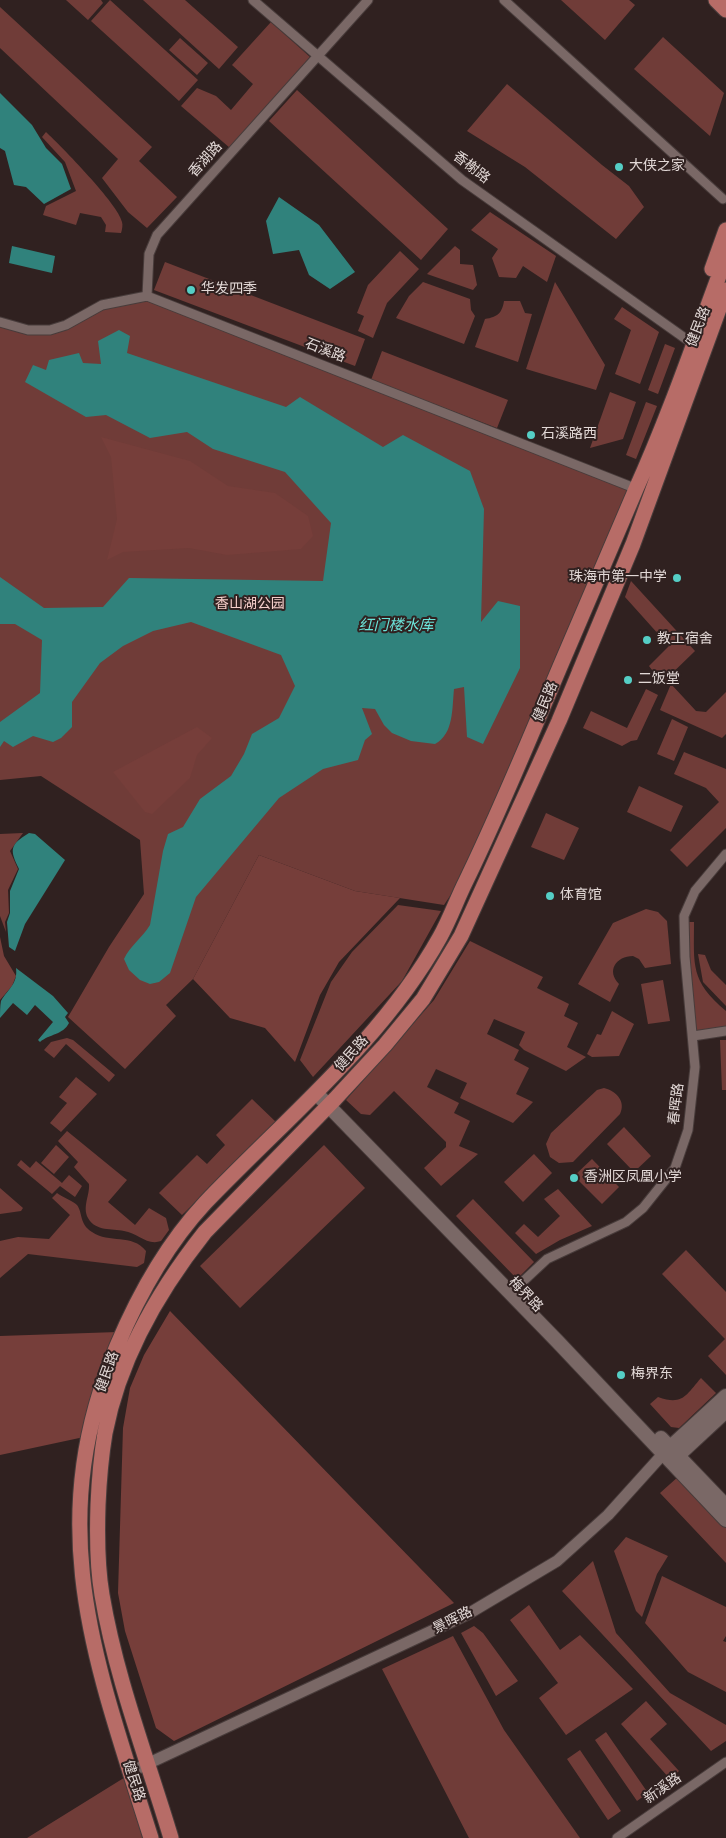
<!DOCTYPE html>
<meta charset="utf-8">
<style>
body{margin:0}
canvas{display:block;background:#302120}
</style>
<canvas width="726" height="1838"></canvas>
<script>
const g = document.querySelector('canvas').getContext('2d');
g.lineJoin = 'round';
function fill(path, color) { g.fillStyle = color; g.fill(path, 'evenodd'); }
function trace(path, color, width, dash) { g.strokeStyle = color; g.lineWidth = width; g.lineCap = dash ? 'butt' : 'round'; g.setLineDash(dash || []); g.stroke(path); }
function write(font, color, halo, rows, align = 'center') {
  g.font = font + ' "Nunito Sans","Noto Sans SC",sans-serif'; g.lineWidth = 4; g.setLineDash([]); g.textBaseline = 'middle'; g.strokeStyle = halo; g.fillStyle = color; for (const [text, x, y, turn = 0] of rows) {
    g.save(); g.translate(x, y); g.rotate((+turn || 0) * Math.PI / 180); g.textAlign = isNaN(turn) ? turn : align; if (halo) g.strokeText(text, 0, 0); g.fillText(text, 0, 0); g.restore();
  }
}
const green = new Path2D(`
 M66,0H101L103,3L88,20Z
 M110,0L198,80L179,101L91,21Z
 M143,0H185L238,47L219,69Z
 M561,0H629L635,5L605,40Z
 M0,7L152,147L139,161L177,197L147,228L128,212L102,178L118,159L0,48Z
 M271,22L310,57L230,148L181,106L197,88L216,96L231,110L253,84L232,65Z
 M663,37L724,93L710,136L634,69Z
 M180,38L208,63L197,75L169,50Z
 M507,84L602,165L629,186L644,207L616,239L525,167L467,131Z
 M297,90L448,229L421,260L269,121Z
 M46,132C61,146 119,205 122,222C123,225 122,230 121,233L105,232L106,225L101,217L80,213L76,225L43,215L46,206L76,191L65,162L42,137Z
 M490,212L556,256L547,282L523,266L516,278L499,277L492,258L498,249L471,230Z
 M455,246L460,250V264L473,265L477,285L473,290L427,274Z
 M400,251L419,269L387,303L373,338L358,331L364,316L357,313L368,285Z
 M165,262L365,339L355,366L154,290Z
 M423,282L470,299L471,310L475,316L464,344L396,318L409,296Z
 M555,282L605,365L596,390L526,369Z
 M147,296L637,489L486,841L444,905L355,891L259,855L193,979L166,1005L176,1016L125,1069L68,1017L109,947L144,894L140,840L41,776L0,780V322L42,331L94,308Z
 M504,301H520L525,313L532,314L518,362L475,347L485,319C498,317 502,313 504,301Z
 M622,307L659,332L640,384L615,374L631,330L614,319Z
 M665,344L675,348L658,394L648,390Z
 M382,351L508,400L497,428L371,380Z
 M610,392L636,402L623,439L590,448Z
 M646,402L657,406L636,459L626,455Z
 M631,581L695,651L662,683L649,666L669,646L625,597Z
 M671,684L696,711L706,712L726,692V734L722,738L660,710Z
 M646,689L658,695L637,740L631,741L622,746L583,728L591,711L627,728Z
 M672,719L688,727L674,761L657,754Z
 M684,752L726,769V828L687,867L670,850L719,802L706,788L674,774Z
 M639,786L683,806L671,832L627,812Z
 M546,813L579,828L564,860L531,847Z
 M23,833L10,851L18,869L8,890L9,913L5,922L6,932L0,916V834Z
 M398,905L441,911L402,981L313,1077L300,1060L331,982L352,952Z
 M646,909L658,912L667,921L671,964L645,968L639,959L633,956C616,956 606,971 619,984L610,1002L578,984L613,923Z
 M687,922H694C694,965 690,981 726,1011V1027L696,1032Z
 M470,941L543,977L537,988L569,1004L564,1016L578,1023L567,1047L586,1057L566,1071L524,1050L519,1045L525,1032L494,1019L487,1034L519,1050L514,1060L529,1068L516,1094L533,1102L513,1123L460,1098L467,1083L436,1069L427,1087L459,1103L454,1113L470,1121L459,1146L478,1154L441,1186L424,1168L446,1147V1142L394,1091L370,1115L361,1114L346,1100L434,1000Z
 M698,954L705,955L711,970L726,985V1006L703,982Z
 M663,980L670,1021L648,1024L641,984Z
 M612,1011L634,1024L619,1056L592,1057L587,1054L597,1034L601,1035Z
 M67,1038L73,1040L115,1075L109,1082L66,1044L54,1058L44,1050L51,1042Z
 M720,1040H726V1090H722Z
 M76,1077L97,1094L61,1132L50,1123L67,1103L59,1097Z
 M604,1088C617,1091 626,1102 620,1114L573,1162L559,1163L550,1157L546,1144L551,1133L597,1090Z
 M252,1099L277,1123L182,1215L159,1193L197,1155L207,1164L225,1145L216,1135Z
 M624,1127L651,1156L634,1172L607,1144Z
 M67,1131L127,1180L108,1202L135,1225L149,1208L166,1218L169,1230L161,1241C147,1246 138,1233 124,1231C112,1228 96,1232 88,1218C82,1207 90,1195 89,1184L74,1167L78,1162L58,1141Z
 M56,1145L69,1157L54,1174L41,1163Z
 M324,1145L365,1188L240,1308L200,1266Z
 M534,1154L552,1173L523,1202L504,1182Z
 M592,1159L619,1187L602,1204L574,1176Z
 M21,1160L30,1168L36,1161L62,1183L69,1175L82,1186L75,1197L60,1186L52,1194L17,1165Z
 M0,1188L23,1208L21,1211L0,1214Z
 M558,1189L592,1226L560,1240L536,1254L515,1233L524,1224L538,1237L560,1216L544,1199Z
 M57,1193C62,1197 73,1201 77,1205C83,1213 79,1224 92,1232C109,1244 132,1233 146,1251L144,1263L137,1267L28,1254L0,1278V1241L18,1237L49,1239L70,1215L52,1198Z
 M473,1199L534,1262L517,1279L456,1216Z
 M686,1250L726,1292V1375L708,1356L725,1339L662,1274Z
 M701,1378L716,1393L679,1428L671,1427L650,1404L658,1397C683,1406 686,1395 701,1378Z
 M679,1476L726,1526V1563L660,1493Z
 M626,1537L668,1556L657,1574L642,1617L636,1611L614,1551Z
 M593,1561L616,1633L670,1693L726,1725V1741L711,1751L562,1591Z
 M662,1576L726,1607V1636L723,1641L726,1642V1692L688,1672L645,1623Z
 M529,1605L560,1650L580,1635L633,1689L566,1735L539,1698L558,1683L510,1620Z
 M474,1626L483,1633L518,1681L496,1696L461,1633Z
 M453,1636L504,1730L580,1838H469L382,1669Z
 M646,1701L667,1724L650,1739L679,1771L670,1779L621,1724Z
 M606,1732L648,1793L637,1801L595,1740Z
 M580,1750L621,1811L608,1820L567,1759Z
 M127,1776L146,1838H27Z`);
const forest = new Path2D(`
 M101,437L190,461L228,486L275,493L308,516L313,536L301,549L227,555L189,548L123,552L107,560L117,519L111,457Z
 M197,727L212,738L197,755L190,778L152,814L145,812L113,772Z
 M259,855L355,891L400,898L339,962L320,995L295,1062L265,1028L230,1018L193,979Z
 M0,937L4,956L16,976L12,986L0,1000Z
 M170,1311L454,1603L174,1741L156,1728L125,1631L118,1593L123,1428L130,1388L144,1355Z
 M118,1332L84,1437L0,1455V1336Z`);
const water = new Path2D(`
 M0,93L32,125L46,148L62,164L71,189L44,204L26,187L14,185L5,151L0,148Z
 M279,197L319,225L355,272L330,289L309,275L299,250L273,254L266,221Z
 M12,246L55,256L52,273L9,263Z
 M119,330L130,336L127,353L286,407L300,397L383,447L403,435L470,471L484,509L481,622L498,601L520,606V668L483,744L467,737L464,687L454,689C452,708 454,734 435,744L411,741L392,733L384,725L375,709L362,708L372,734L365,740L358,760L323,769L279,798L196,897L170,973L159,982L150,984L140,980L129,970L124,959C130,946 142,938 150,925L163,851L168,834L183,827L200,799L231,776L244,754L252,734L279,718L295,686L281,655L191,622L153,631L123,646L100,663L72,702V727L61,738L53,742L33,736L13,747L4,741L0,747V722L40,693L42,640L15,624H0V577L44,608L103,607L129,578L323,581L331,523L285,472L213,449L187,432L150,438L106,415L86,417L25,382L33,365L46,370L49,360L79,353L83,363L101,364L98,341Z
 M29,833L35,834L65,860L25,924L15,951L9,947L7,922L10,913V891L19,869C10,850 9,845 29,833Z
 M16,968L53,996L68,1013L65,1017L69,1023C63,1035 49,1034 40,1042L38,1040L53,1022L35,1005L27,1015L13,1003L0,1018C0,1013 0,1006 1,1001C8,989 18,984 16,968Z`);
const minor = new Path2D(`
 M253,0L462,180L686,339
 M504,0L723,199
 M147,296L149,254L157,235L368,0
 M0,322L28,330H50L66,325L102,305L147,296L637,489
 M693,1036L726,1031
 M517,1287L547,1259L626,1222L643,1208L675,1168L688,1130L695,1067L685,957L684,916L695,891L726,854
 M617,1838L726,1762`);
const tertiary = new Path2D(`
 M130,1772L468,1614L557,1561L608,1515L663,1454`);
const secondary = new Path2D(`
 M316,1093L558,1342L726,1520
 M661,1438L726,1506
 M663,1454L726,1396
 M672,1461L726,1411`);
const primary = new Path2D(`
 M716,0L726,10
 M712,269L726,230
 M151,1838C96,1663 41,1527 117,1346C138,1296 168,1243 205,1203C286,1118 382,1041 440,937C450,919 457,899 466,881C500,811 529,740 559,669C585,609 610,549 636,489C670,414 697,334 726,257
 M171,1838C147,1758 116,1678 102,1595C97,1566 97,1535 98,1505C99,1481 101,1457 105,1433C119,1360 159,1290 205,1232L335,1099L385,1045L423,999L461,936L559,721L633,544L726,290`);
const markers = [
 [619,167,5,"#55cec5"],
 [191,290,5,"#55cec5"],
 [531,435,5,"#55cec5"],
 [677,578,5,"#55cec5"],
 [647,640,5,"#55cec5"],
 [628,680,5,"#55cec5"],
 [550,896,5,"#55cec5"],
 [574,1178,5,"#55cec5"],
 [621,1375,5,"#55cec5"]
];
const streetNames = [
 ["香湖路",206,160,-48],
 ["香榭路",471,168,38],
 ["健民路",699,327,-69],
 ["石溪路",325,351,21],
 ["健民路",546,702,-67],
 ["健民路",352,1054,-48],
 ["春晖路",677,1104,-83],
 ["梅界路",525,1295,46],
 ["健民路",108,1372,-70],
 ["景晖路",453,1621,-27],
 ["健民路",133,1781,72],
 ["新溪路",663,1789,-35]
];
const poiNames = [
 ["大侠之家",629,167],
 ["华发四季",201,290],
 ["石溪路西",541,435],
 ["珠海市第一中学",667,578,"right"],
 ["教工宿舍",657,640],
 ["二饭堂",638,680],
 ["体育馆",560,896],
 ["香洲区凤凰小学",584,1178],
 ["梅界东",631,1375]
];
const parkNames = [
 ["香山湖公园",250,605]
];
const waterNames = [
 ["红门楼水库",396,626]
];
fill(green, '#703c38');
fill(forest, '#763e3a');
fill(water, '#30827c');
trace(minor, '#483c3b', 11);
trace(tertiary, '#483c3b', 13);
trace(secondary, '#483c3b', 16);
trace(primary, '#483c3b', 17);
trace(minor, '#7a6866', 9);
trace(tertiary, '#7a6866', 11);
trace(secondary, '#7a6866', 14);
trace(primary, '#b76c67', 15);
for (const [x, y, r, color] of markers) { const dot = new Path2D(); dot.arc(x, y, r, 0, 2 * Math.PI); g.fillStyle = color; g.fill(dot); trace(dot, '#302120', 2); }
write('14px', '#e2d8d6', '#302120', streetNames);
write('14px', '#e2d8d6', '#302120', poiNames, 'left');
write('14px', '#f5ceca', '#302120', parkNames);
write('italic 15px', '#6ce4da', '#302120', waterNames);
</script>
